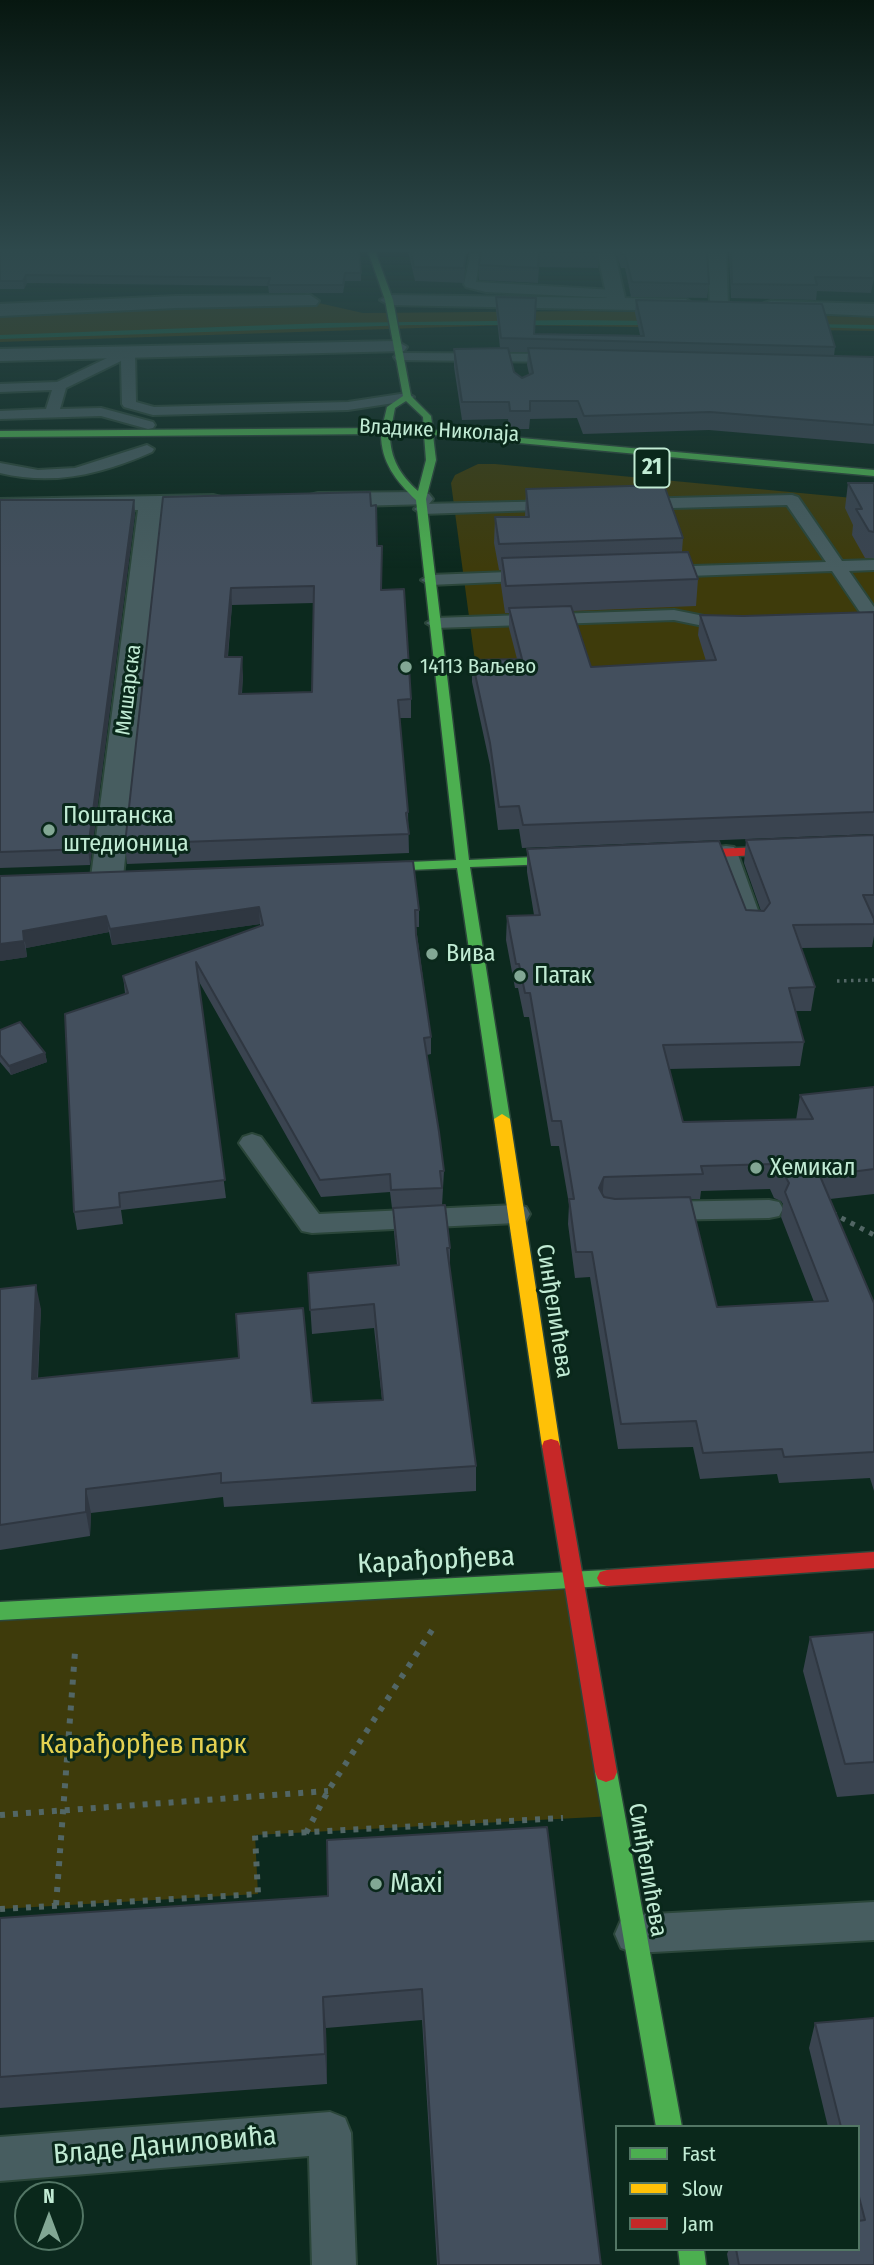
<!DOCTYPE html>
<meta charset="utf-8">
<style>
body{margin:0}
#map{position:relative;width:874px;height:2265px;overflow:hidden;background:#0c291e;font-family:"Fira Sans Condensed",sans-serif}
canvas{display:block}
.legend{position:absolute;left:615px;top:2125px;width:245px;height:126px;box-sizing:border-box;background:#0a281b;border:2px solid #537665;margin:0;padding:9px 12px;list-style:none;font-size:21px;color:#c1ebd4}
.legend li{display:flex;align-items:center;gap:14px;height:35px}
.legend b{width:35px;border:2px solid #537665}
.north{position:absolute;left:14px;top:2181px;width:70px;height:70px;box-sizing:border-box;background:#0a281b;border:2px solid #537665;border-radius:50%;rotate:0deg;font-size:19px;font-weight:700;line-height:28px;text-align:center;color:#c1ebd4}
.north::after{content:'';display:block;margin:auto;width:24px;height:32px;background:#82a794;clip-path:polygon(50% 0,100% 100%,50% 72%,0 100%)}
</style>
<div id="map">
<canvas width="874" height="2265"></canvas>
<ul class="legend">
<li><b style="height:9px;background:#4caf50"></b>Fast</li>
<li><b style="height:9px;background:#ffc107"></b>Slow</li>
<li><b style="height:9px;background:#c62828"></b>Jam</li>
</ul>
<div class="north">N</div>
</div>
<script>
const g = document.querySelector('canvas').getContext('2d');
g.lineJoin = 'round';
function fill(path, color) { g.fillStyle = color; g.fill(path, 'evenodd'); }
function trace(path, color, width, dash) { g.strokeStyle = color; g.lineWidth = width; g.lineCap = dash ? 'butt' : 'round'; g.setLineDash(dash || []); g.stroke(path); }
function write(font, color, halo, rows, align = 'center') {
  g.font = font + ' "Fira Sans Condensed",sans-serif'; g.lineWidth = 6; g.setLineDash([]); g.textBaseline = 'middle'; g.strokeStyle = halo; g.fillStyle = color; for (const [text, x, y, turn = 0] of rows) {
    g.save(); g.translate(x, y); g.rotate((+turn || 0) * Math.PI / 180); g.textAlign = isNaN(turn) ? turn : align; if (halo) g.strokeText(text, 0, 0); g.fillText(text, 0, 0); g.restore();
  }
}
const green = new Path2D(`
 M310,301L363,313L587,311L874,317V331L509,325L0,342V310Z
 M478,464H495L874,500V677L477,676L451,483L455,475Z
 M572,1580L614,1816L255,1835L258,1894L0,1909V1611Z`);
const stream = new Path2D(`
 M574,320L656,321L659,323L656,325H410L0,339V335L328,323Z
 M810,324L874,325V329L808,327Z`);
const pathFar2 = new Path2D(`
 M837,981L874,980`);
const pathFar1 = new Path2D(`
 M832,1213L874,1235`);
const path = new Path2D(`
 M0,1815L328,1791
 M306,1833L328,1791L432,1630
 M56,1905L75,1652
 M0,1909L258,1894L255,1835L563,1818`);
const lane = new Path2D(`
 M499,251L480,257L476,282L614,290L620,294L614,298L486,292L466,287L464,284L471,253Z
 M128,348L135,352L136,402L154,407L348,402L407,393L414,397L407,401L348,410L153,415L124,407L122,404L121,361L66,388L60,409L101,408L153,422L155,425L153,428L148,429L101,416L0,419V411L46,409L52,390L0,392V384L57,382Z
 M401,353L564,354L571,358L564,362L396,360L394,357Z
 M147,445L154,449L152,452C102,474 54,486 0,473V463L38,470L75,468Z
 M792,495L798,497L842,561L874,560V570L849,571L874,607V625L868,624L832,571L659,577L651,572L659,567L826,562L787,505L634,509L626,504L634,499Z
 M561,501L567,503L569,506L567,509L422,514L414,509L422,504Z
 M536,571L545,576L542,580L430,585L421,580L430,575Z
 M674,610L739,623L742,627L733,632L674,620L435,628L426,623L435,618Z
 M726,846L734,847L737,852L764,927L761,932H745L742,927L715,852L718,847Z
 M252,1134L261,1137L319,1214L516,1205L526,1207L530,1214L526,1221L516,1223L312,1233L302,1231L239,1143L243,1137Z
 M769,1200L779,1202L783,1209L779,1216L769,1218L657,1220L647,1218L643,1211L647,1204L657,1202Z
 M874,1902V1940L635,1953L621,1948L615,1934L621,1920L635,1915Z
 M330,2112L345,2118L351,2133L356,2265H312L309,2156L0,2181V2137Z`);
const street = new Path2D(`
 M597,251H614L625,298L686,299L695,305L686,311L389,305L380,300L389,295L607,298Z
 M708,251H726L728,306L719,312L710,306Z
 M310,295L319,301L316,305L176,308L0,316V304L176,296Z
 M771,301L874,304V316L764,311L762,307L764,303Z
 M397,341L407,347L404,351L0,361V349Z
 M421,492L429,494L433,499L429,504L318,507L310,505L306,500L310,495L318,493Z
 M213,495L221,497L225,502L221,507L162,510L123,877L118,884L107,887L96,884L91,877L138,510L0,513V499Z`);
const fast = new Path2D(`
 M368,251H375L393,300L411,396L431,416L433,430L874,470V476L433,435L436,460L426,499L469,860L578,855L585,859L578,863L470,867L510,1119L502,1124L494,1119L457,868L362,872L355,868L362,864L456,860L416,500C396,481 381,462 381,434L0,437V431L382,428L387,407L403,396L385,300ZM406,401L423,417L424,430L391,429L395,408ZM390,434L424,435L426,460L418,491C400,475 390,458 390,434Z
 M607,1570L614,1572L617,1578L614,1584L607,1586L0,1620V1602Z
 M606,1762L614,1765L617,1772L682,2127H656L595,1772L598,1765Z
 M678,2249H704L706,2265H680Z`);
const slow = new Path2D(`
 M502,1114L510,1119L560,1446L558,1451L551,1453L544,1451L542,1446L494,1119Z`);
const jam = new Path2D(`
 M874,842V850L670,859L664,855L670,851Z
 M551,1439L558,1441L560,1446L617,1772L614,1779L606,1782L598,1779L595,1772L542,1446L544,1441Z
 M874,1552V1568L607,1586L600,1584L597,1578L600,1572L607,1570Z`);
const wall = new Path2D(`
 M0,251L361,273V281H345L343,293H269L268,286L27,283L24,289H0Z
 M408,251H471L466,255L464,283L415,281Z
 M481,251L599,253L598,268L539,267L538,283L479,280V265Z
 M615,251H707L709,284L707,298L631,297L625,268H621Z
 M729,251H870L874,278L871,293L817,291L816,300L731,298Z
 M496,297L535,334L640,335L635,313L636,300L835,347L834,356L874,357V444L709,430L583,434L577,418L530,419L529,429H509L508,419L462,420L454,367V349L500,348L496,310ZM509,352H528L527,365L529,374L522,378L514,372Z
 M848,483H874V558H865L852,535L853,525L845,508Z
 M526,489L683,538L682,552L698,579L696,606L573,611L591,667L706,661L698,635L700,615L743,616L874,612V834L522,848L519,829L498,830L490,765L472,682V660L517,659L509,628V613H505L501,585V570H499L494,543L495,517H525Z
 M163,497L371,506L377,546L382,590L411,699V718H399L408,812L409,853L127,864L125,844ZM314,603L312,692L242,694L243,675L228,657L232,605Z
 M0,500H134L135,514L90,865L0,868Z
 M874,835V936L872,947L801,948L815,987L811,1011H795L804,1042L800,1066L669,1069L683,1122L796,1120L800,1095L874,1087V1194L830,1199L874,1303V1491L870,1478L779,1483L777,1474L700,1479L693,1447L618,1449L590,1277L575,1278L568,1224L569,1204L559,1146H551L529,1017H524L518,988H515L506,940L507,916L534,915L527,872V849L746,910L761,911L744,863L746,840ZM770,1189L774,1198L781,1201L783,1204L781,1217L814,1302L717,1307L691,1199H700L701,1191Z
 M0,876L419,910V927H416L431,1037V1054L427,1055L444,1171L442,1206L450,1248V1272L476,1466V1491L224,1507L223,1497L91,1513L90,1536L0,1550V1289L41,1309L38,1379L312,1403L382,1400L374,1328L312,1334L308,1273L397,1265L394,1232L393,1208H392L390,1192L321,1197L198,980L226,1198L121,1210L123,1224L77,1230L74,1212L125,993L123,976L260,926V924L112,945L109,932L26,948L27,957L0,961Z
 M0,1030L45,1053L47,1062L11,1075L0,1062Z
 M874,1632V1794L837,1797L803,1671L810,1637Z
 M327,1840L601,2265H437L422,2020L326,2028L327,2084L0,2108V1918L328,1896Z
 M874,2018V2265H729L727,2254L729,2249H858V2127H828L809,2048L815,2023Z`);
const shadedWall = new Path2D(`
 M26,275L27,283L24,289L23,281Z
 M134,500L135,514L90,865L88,849Z
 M231,588L232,605L226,675L225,657Z
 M242,657L243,675L240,712L239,694Z
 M259,907L260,924L112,945L110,929Z
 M106,916L109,932L26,948L23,931Z
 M24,941L27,957L0,961V944Z
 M45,1053L47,1062L11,1075L9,1066Z
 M604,1177L602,1202L599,1188Z
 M36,1285L41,1309L36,1403L32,1379Z
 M86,1489L91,1513L90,1536L86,1512Z
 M323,1997L326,2028L327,2084L325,2054Z`);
const building = new Path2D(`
 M0,251H359L361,273H345L343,285H268L270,278L26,275L23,281H0Z
 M411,251H466L464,268L414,267Z
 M481,251H598L599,253H539L538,268L479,265Z
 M621,251H707L709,284L632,282L625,254H621Z
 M731,251H870L874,278L815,277L817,285L732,284Z
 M496,297L536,298L534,334L644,336L636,300L822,304L835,347L501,338Z
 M508,348L514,372L522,378L533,373L528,348L874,357V425L710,412L584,416L578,401H530V411H510L509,402H462L454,349Z
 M848,483H874V532L869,531L856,509H862Z
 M664,485L683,538L499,544L495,517H529L526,489Z
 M370,492L371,506L376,505L377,546H382L381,590L404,589L411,699L398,700L408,812L406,813L409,834L125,844L163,497ZM314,586L312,692L239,694L242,657H225L231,588Z
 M0,500H134L88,849L0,852Z
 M688,552L698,579L506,586L502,558Z
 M571,606L591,667L716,660L700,615L743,616L874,612V812L523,825L519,806L499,807L490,743L472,660L522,659L509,608Z
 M874,835V895H863L874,919V924L793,925L815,987L789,988L804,1042L663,1045L683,1122L813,1119L800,1095L874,1087V1169L820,1176L874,1303V1452L784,1457L782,1449L703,1453L696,1421L621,1424L592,1252H576L569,1199H574L561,1121H552L530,993H525L519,964H516L507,916L540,915L527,849L719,841L746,910L764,911L770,903L746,840ZM774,1164L778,1173L785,1176L789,1183L785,1192L828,1301L717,1307L690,1197L615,1199L604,1197L599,1188L604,1177L703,1174L701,1166Z
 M413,861L419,910H415L416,935L431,1037L424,1038L439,1132L444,1171H440L442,1188L391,1190L390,1174L320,1180L196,962L225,1180L119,1193L120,1207L74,1212L65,1014L128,993L123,976L263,925L259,907L110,929L106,916L23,931L24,941L0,944V876Z
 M20,1022L45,1053L9,1066L0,1055V1030Z
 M445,1205L450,1248H447L476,1466L221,1483V1473L86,1489V1512L0,1525V1289L36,1285L32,1379L239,1358L236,1314L303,1308L312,1403L383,1400L374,1304L310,1310L308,1273L399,1265L393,1208Z
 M874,1632V1762L845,1764L810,1637Z
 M547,1827L601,2265H439L422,1989L323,1997L325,2054L0,2077V1918L328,1896L327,1840Z
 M874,2018V2265H739L736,2249H858V2221L865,2220L858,2193V2127H841L815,2023Z`);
const markers = [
 [406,667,7,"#82a794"],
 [49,830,7,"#82a794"],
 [432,954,7,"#82a794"],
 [520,976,7,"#82a794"],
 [756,1168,7,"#82a794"],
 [376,1884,7,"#82a794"]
];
const farStreetnames = [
 ["Владике Николаја",439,431,3],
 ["Мишарска",129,690,-83]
];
const farPoinames = [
 ["14113 Ваљево",420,667]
];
const shields = [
 [652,468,35]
];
const shieldNames = [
 ["21",652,468]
];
const poiNames = [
 ["Поштанска",63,816],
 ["штедионица",63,844],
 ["Вива",446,954],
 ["Патак",534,976],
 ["Хемикал",770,1168]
];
const streetNames = [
 ["Синђелићева",554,1311,81],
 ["Синђелићева",647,1870,80]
];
const nearStreetnames = [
 ["Карађорђева",436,1561,-3],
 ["Владе Даниловића",165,2146,-5]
];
const nearParknames = [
 ["Карађорђев парк",143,1745]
];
const nearPoinames = [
 ["Maxi",390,1884]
];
fill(green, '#3e3b0b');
fill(stream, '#196446');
trace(lane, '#2b463a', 4);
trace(street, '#2b463a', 4);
trace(fast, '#2b463a', 3);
trace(slow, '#2b463a', 3);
trace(jam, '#2b463a', 3);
trace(pathFar2, '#526665', 3.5, [2.5, 4.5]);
trace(pathFar1, '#526665', 5, [4.5, 6]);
trace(path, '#526665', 6, [5, 8]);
fill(lane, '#475d60');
fill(street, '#475d60');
fill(fast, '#4caf50');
fill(slow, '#ffc107');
fill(jam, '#c62828');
fill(wall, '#3a4450');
fill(shadedWall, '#2f3741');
fill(building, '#434f5d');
trace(building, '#2f3741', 2);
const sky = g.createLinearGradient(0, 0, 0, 569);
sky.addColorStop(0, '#071710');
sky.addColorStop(0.44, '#2e494c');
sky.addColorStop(1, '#2e494c00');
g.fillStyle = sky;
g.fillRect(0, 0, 874, 569);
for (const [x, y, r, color] of markers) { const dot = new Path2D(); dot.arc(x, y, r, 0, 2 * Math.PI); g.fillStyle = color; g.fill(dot); trace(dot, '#0a281b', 2.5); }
write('21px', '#c1ebd4', '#0a281b', farStreetnames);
write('21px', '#c1ebd4', '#0a281b', farPoinames, 'left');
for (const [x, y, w] of shields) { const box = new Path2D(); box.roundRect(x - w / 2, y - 19.5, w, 39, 5); g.fillStyle = '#0a281b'; g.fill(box); trace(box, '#c1ebd4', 2); }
write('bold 23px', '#c1ebd4', null, shieldNames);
write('24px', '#c1ebd4', '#0a281b', poiNames, 'left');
write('24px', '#c1ebd4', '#0a281b', streetNames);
write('28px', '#c1ebd4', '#0a281b', nearStreetnames);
write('28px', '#e3d151', '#0a281b', nearParknames);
write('28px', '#c1ebd4', '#0a281b', nearPoinames, 'left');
</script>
